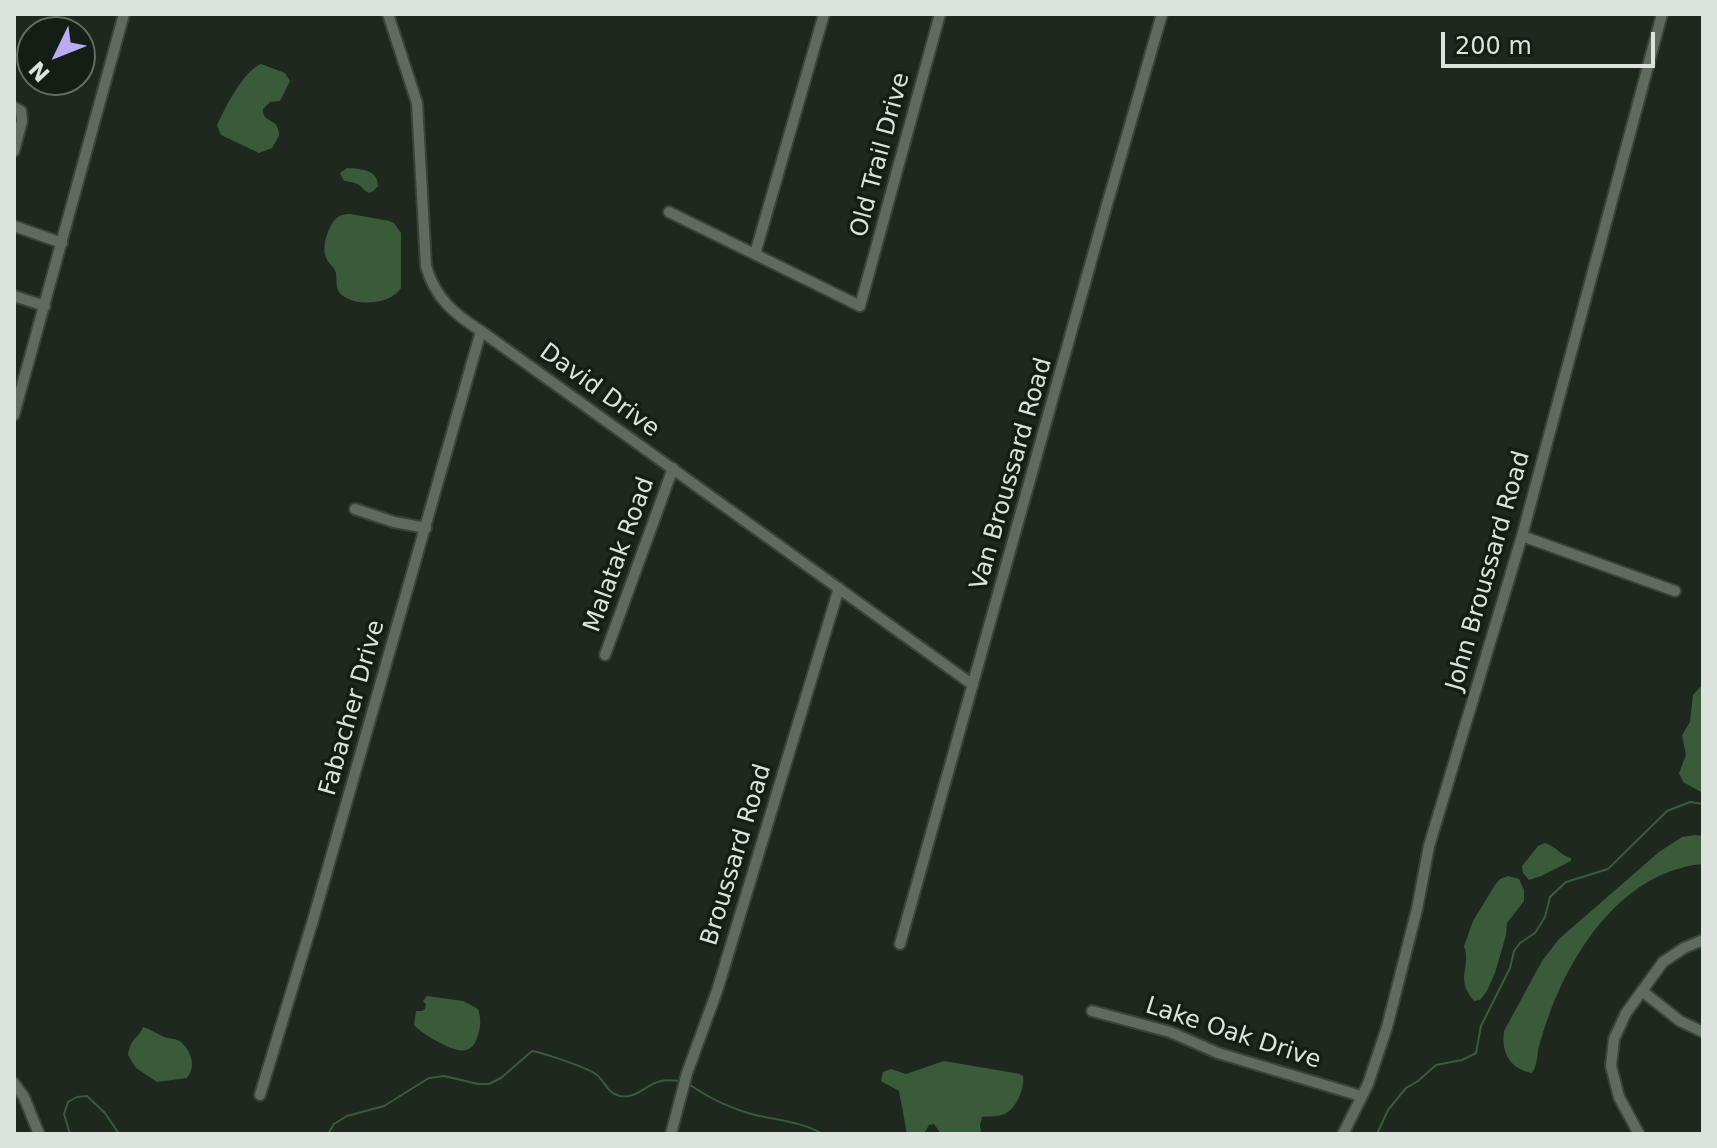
<!DOCTYPE html>
<style>
body{margin:0}
#map{position:relative;width:1717px;height:1148px;overflow:hidden;background:#1e281e;font-family:"DejaVu Sans",sans-serif}
canvas{display:block}
.frame{position:absolute;inset:0;border:16px solid #dce3dc;pointer-events:none}
.north{position:absolute;left:16px;top:16px;width:80px;height:80px;box-sizing:border-box;background:#141e14;border:2px solid #646d64;border-radius:50%;rotate:227deg;font-size:22px;font-weight:700;line-height:32px;text-align:center;color:#dce3dc}
.north::after{content:'';display:block;margin:auto;width:28px;height:36px;background:#bcaaf6;clip-path:polygon(50% 0,100% 100%,50% 72%,0 100%)}
.scale{position:absolute;left:1441px;top:32px;width:214px;height:36px;box-sizing:border-box;border:4px solid #dce3dc;border-top:0;padding-left:10px;font-size:24px;line-height:28px;white-space:nowrap;color:#dce3dc;-webkit-text-stroke:6px #141e14;paint-order:stroke}
</style>
<div id="map">
<canvas width="1717" height="1148"></canvas>
<div class="frame"></div>
<div class="north">N</div>
<div class="scale">200 m</div>
</div>
<script>
const g = document.querySelector('canvas').getContext('2d');
g.lineJoin = 'round';
function fill(path, color) { g.fillStyle = color; g.fill(path, 'evenodd'); }
function trace(path, color, width, dash) { g.strokeStyle = color; g.lineWidth = width; g.lineCap = dash ? 'butt' : 'round'; g.setLineDash(dash || []); g.stroke(path); }
function write(font, color, halo, rows, align = 'center') {
  g.font = font + ' "DejaVu Sans",sans-serif'; g.lineWidth = 7; g.setLineDash([]); g.textBaseline = 'middle'; g.strokeStyle = halo; g.fillStyle = color; for (const [text, x, y, turn = 0] of rows) {
    g.save(); g.translate(x, y); g.rotate((+turn || 0) * Math.PI / 180); g.textAlign = isNaN(turn) ? turn : align; if (halo) g.strokeText(text, 0, 0); g.fillText(text, 0, 0); g.restore();
  }
}
const water = new Path2D(`
 M261,64L285,73L290,81L280,101L270,102L263,109C262,124 280,117 279,136L272,148L259,153L221,135L217,125C225,108 244,70 261,64Z
 M347,168C360,169 378,169 378,186C366,201 365,186 355,183C353,182 345,181 344,181L340,173Z
 M351,214L389,221L394,223L401,233V288C391,304 359,307 343,296C335,290 337,282 336,273C334,266 328,264 326,257C321,247 329,223 338,217C343,214 346,214 351,214Z
 M1703,684V793L1683,782L1679,773L1686,755L1682,735L1690,722L1693,695Z
 M1695,835L1703,836V864C1625,871 1574,947 1549,1015C1545,1026 1541,1038 1538,1050C1537,1058 1537,1066 1532,1073C1510,1069 1501,1053 1504,1031L1542,961L1559,939L1659,852L1682,837Z
 M1545,843C1555,846 1562,856 1571,858V861L1541,876L1529,880L1523,873L1522,866L1538,846Z
 M1508,876L1519,879L1524,890V901L1507,923L1506,935L1495,973L1487,991L1480,1000L1474,1001C1454,977 1472,968 1464,946L1473,921L1495,885L1500,879Z
 M427,996L463,1001L478,1009C481,1019 481,1025 478,1035C476,1041 474,1048 466,1050C455,1054 422,1034 414,1025L416,1011H422L425,1009L426,1004L423,1001Z
 M143,1027C150,1029 155,1033 162,1036C168,1039 176,1038 181,1042C192,1052 196,1067 187,1078L157,1082L136,1068L128,1055C131,1036 138,1040 143,1027Z
 M944,1061L1020,1074L1023,1076C1025,1088 1016,1111 1002,1115C996,1117 989,1116 982,1117L980,1125L981,1134H941L934,1124L929,1125L924,1134H907L899,1091L881,1081L883,1072L891,1069L906,1074Z`);
const stream = new Path2D(`
 M690,1085C709,1098 732,1109 755,1115C778,1120 802,1122 823,1134
 M70,1134L64,1114L68,1102L77,1097L87,1096L105,1113L119,1134
 M328,1134L334,1124L347,1116L384,1106L429,1078L444,1076L478,1084H489L501,1078L532,1051C543,1053 589,1068 597,1075C606,1083 607,1093 620,1096C637,1099 646,1084 661,1081C667,1079 674,1081 680,1081
 M1377,1134L1388,1110L1406,1088L1418,1081L1436,1065L1462,1060L1476,1053L1481,1026L1510,968L1514,951L1520,943L1535,933L1545,917L1550,897L1566,882L1608,869L1667,811L1690,802L1703,804`);
const minor = new Path2D(`
 M388,14L417,103L426,266C435,298 454,314 481,331L973,685
 M14,107L21,111L22,121L14,151
 M669,212L860,306L940,14
 M14,226L62,243
 M755,254L824,14
 M14,296L45,306
 M14,415L124,14
 M355,509L394,522L426,528
 M1522,536L1675,591
 M605,655L673,468
 M900,944L1106,208L1162,14
 M1642,991L1680,1021L1703,1032
 M1092,1011L1170,1032L1218,1053L1361,1096
 M14,1083L24,1097L39,1134
 M260,1095L313,920L481,331
 M671,1134L687,1073L717,991L839,588
 M1343,1134L1368,1084L1387,1027L1417,909L1429,846L1522,536L1662,14
 M1639,1134L1619,1097L1611,1066L1614,1039L1626,1013L1663,962L1684,948L1703,940`);
const streetNames = [
 ["Old Trail Drive",881,155,-75],
 ["David Drive",599,391,36],
 ["Van Broussard Road",1012,474,-74],
 ["Malatak Road",620,555,-70],
 ["John Broussard Road",1489,571,-74],
 ["Fabacher Drive",353,708,-74],
 ["Broussard Road",737,855,-73],
 ["Lake Oak Drive",1233,1034,18]
];
fill(water, '#395b3a');
trace(stream, '#395b3a', 2);
trace(minor, '#3a433b', 14);
trace(minor, '#5f6b5f', 10);
write('24px', '#dce3dc', '#141e14', streetNames);
</script>
